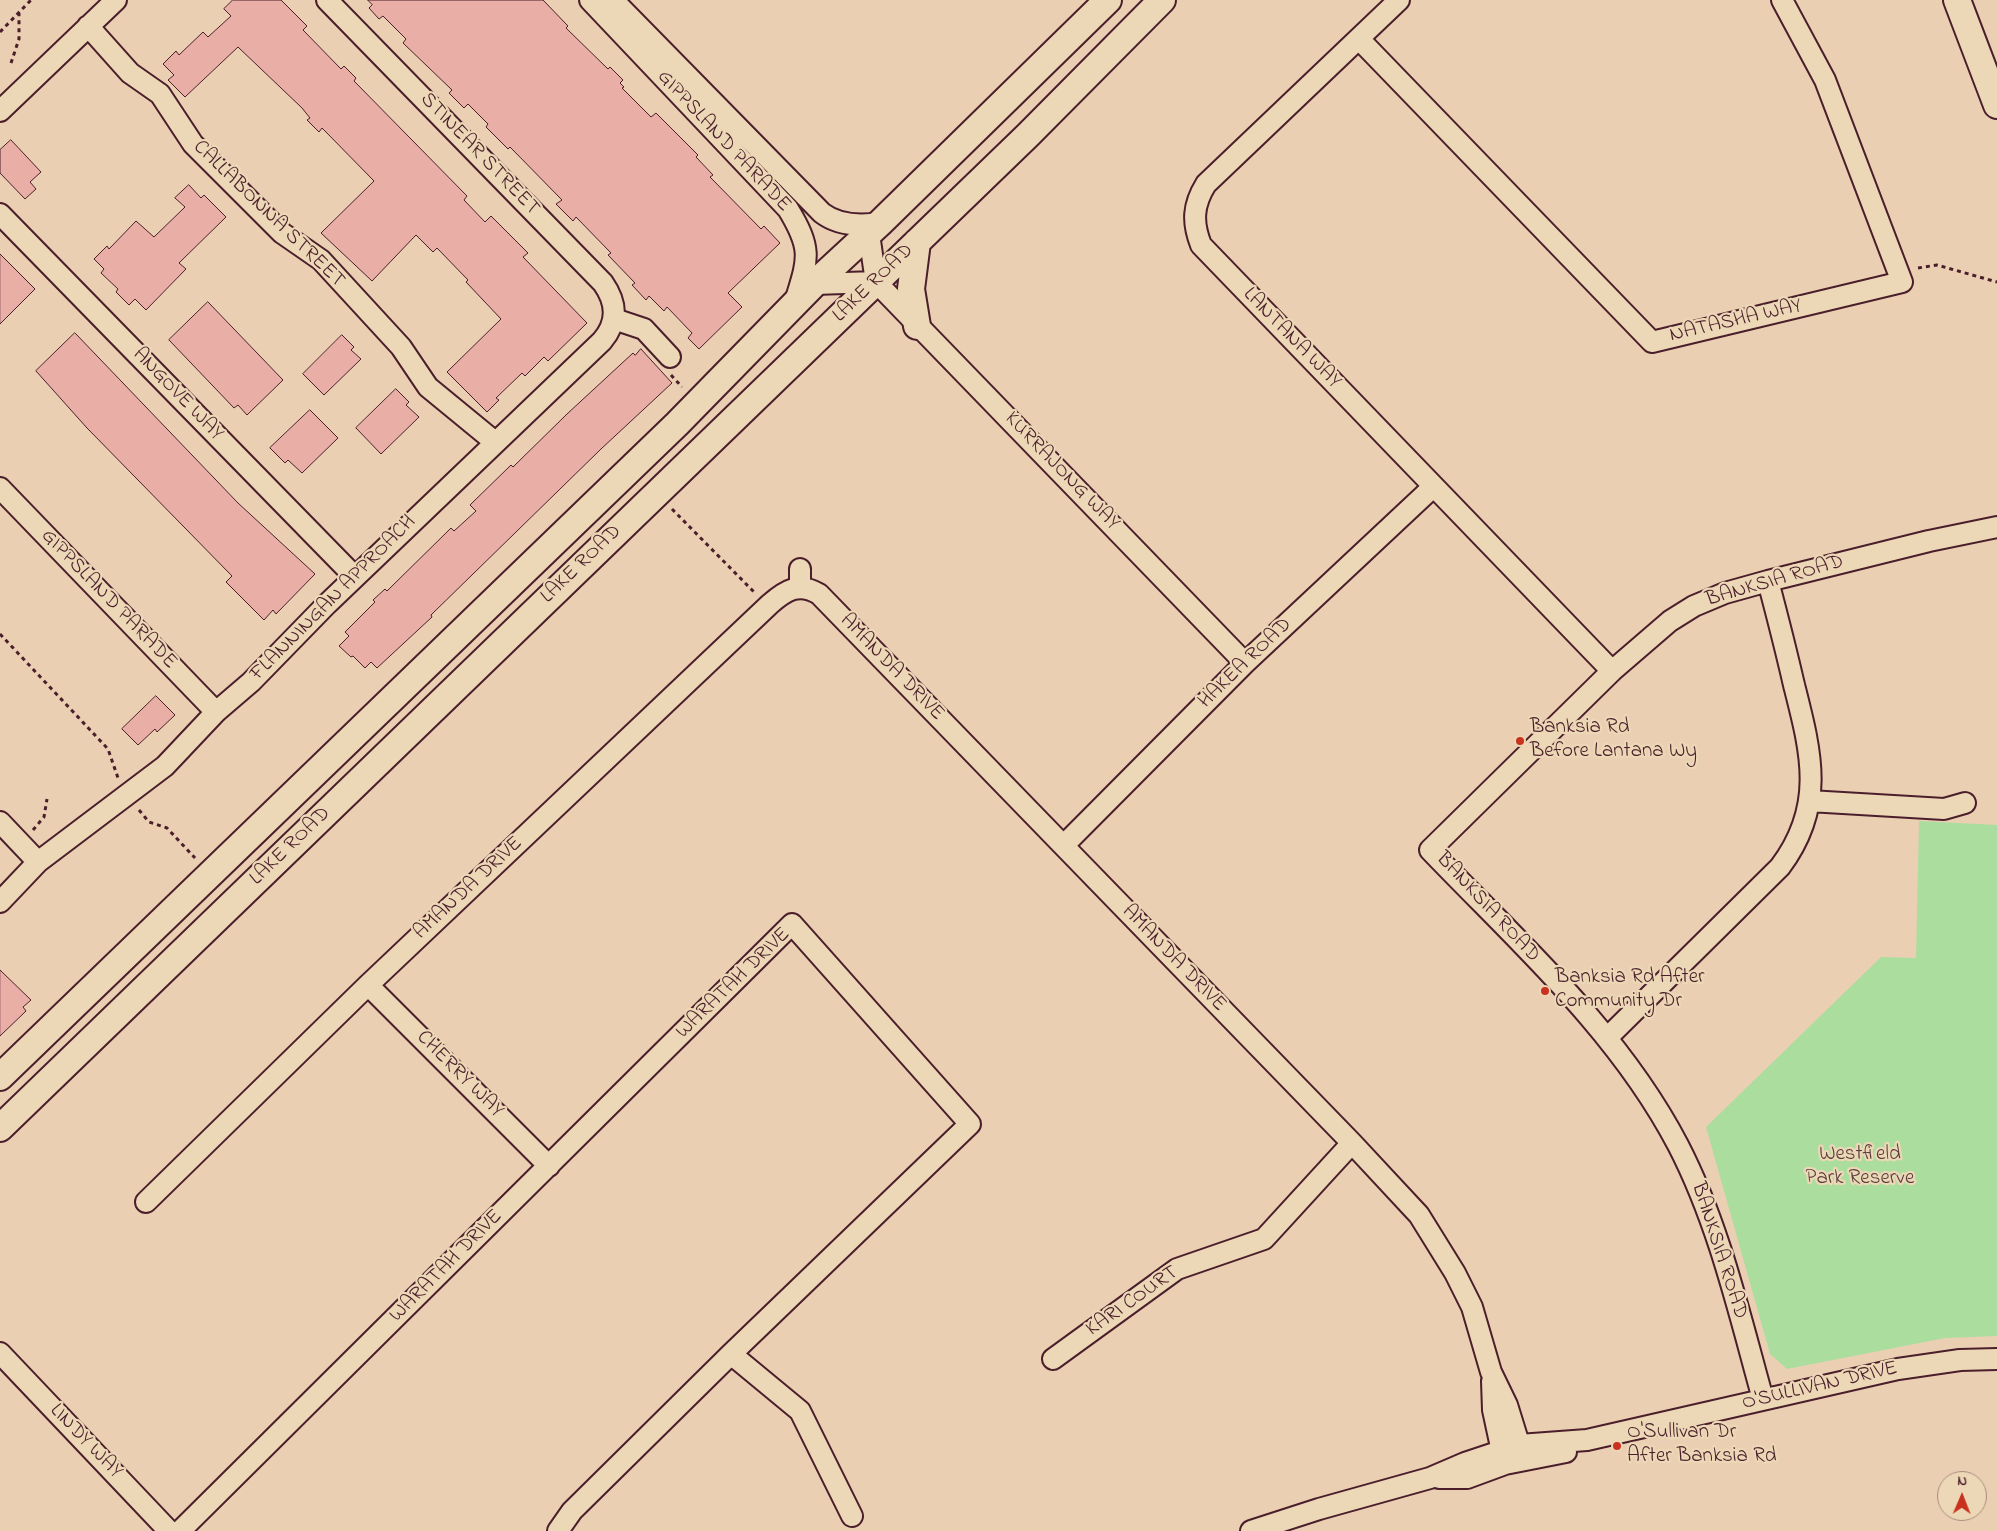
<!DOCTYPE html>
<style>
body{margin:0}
#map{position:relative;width:1997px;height:1531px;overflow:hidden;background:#ebcfb3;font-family:"Indie Flower",sans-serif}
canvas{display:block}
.north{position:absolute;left:1937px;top:1471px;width:50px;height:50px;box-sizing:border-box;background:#ecd7b6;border:1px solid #ab8d7e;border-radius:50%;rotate:1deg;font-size:14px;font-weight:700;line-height:20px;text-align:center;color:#4a1f2b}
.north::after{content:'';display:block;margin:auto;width:18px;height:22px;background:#c8321e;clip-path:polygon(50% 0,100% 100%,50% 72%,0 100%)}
</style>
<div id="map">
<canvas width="1997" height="1531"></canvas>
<div class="north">N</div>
</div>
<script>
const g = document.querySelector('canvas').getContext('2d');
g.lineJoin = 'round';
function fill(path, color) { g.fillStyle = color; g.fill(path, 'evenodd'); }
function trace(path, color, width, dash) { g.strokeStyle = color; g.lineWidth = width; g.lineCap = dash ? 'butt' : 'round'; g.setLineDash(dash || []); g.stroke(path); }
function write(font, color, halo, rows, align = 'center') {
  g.font = font + ' "Indie Flower",sans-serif'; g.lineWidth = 4.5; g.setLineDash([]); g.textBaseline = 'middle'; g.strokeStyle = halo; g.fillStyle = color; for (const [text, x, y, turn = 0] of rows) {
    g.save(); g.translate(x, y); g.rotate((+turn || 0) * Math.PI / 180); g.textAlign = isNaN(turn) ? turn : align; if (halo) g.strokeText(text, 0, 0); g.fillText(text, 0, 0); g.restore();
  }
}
const green = new Path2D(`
 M1919,821L1997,825V1336L1945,1338L1787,1369L1770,1354L1706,1127L1881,957L1916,958Z`);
const building = new Path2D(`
 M233,0H281L307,26L303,30L341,69L344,66L356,78L354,81L467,196L464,200L485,222L491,216L528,253L523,257L587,323L548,361L544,357L525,376L522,373L496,398L499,400L487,412L447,372L501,319L466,282L468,280L437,248L433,252L416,235L372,281L321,233L374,181L322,128L319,132L307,120L310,118L302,108L238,47L185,97L168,80L174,75L163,64L176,51L179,55L203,32L208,37L231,16L224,9Z
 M368,0H543L568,26L566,28L608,69L610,67L623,80L620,83L624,87L622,88L651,117L656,113L698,155L696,157L713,175L710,177L761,229L764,226L780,243L728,293L742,307L699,349L688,338L692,333L667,307L664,311L649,296L646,300L632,285L635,283L608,255L611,253L576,217L573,221L556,204L562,200L510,147L508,149L486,127L488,124L468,104L464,108L449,93L452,90L403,43L406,39L383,16L379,19L369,8L372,5Z
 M11,140L41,172L30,182L36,189L25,199L0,173V150Z
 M189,185L201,198L204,195L226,217L179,263L186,269L146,310L135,299L129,305L116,292L118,289L101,273L104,269L94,259L107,246L109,249L136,221L154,237L185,207L175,198Z
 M0,254L35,289L0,324Z
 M208,302L283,380L247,415L238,405L234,408L169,340Z
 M75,333L238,503L315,574L276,614L273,610L264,620L226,582L232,576L87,428L36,371Z
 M342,335L354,347L351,350L361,359L324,395L303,374Z
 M641,349L672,383L601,449L431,615L432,617L377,668L371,662L365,668L353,656L351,657L339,646L349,636L345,632L375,602L373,600L385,589L387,591L451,528L454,531L476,511L470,505L511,465L513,467L567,414L633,353L635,355Z
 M396,389L409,402L406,405L419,417L381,454L356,428Z
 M310,410L338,438L302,473L288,460L285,463L270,448Z
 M156,696L175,715L157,732L155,729L138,745L122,729Z
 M0,970L31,1000L23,1007L26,1011L0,1036Z`);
const path = new Path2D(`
 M0,32L31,0
 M11,63L19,39V13
 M1918,268L1937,265L1997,282
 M671,375L682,387
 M672,509L754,592
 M0,634L108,749L118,778
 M139,810L149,822L167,828L195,858
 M33,830L44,817L47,799`);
const minor = new Path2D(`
 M590,0L788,209C813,250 808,259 795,302
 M613,0L822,213C839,226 860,226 880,223
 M1399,0L1206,184C1193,205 1192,222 1201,245L1612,671
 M88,26L130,73L160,94L193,144L282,233L321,260L401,347L428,387L495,442
 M1359,39L1652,342L1902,282L1825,80L1782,0
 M0,111L116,0
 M0,214L355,577
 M869,234L876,282L1245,663
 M814,284L876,282
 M614,319L644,329L670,357
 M0,488L216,712
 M800,587V569
 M1809,801L1944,809L1965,803
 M0,822L38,862
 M1064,845L1245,663L1433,487
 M0,902L38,862L165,766L216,712L251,682L327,604L602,341C618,322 617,303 603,283L327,0
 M368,985L549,1166
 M1607,1038L1780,867C1826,806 1811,752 1794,685C1786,650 1777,615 1768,581
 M146,1202L368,985L770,604C786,590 799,582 819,594L1352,1143L1419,1215L1455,1273L1472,1307L1491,1372L1507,1405L1524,1460
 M0,1353L169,1531
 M731,1354L800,1411L852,1516
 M1053,1359L1177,1269L1264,1239L1352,1143
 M1492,1381L1493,1410L1504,1461
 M1763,1399C1739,1313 1719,1224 1678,1145C1618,1030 1518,942 1430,850L1612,671L1670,621L1694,606L1725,593L1768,581L1929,541L1997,527
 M1439,1478H1467L1505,1464L1566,1452
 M180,1531L792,924L970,1124L731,1354L572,1511L558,1531
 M1251,1531L1319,1509L1430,1478L1465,1463L1519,1445L1587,1440L1898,1369L1960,1360L1997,1359`);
const major = new Path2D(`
 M1957,0L1997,105
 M917,242L911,289L917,326
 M0,1077L677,424L814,284L880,223L1108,0
 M0,1128L1028,135L1162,0`);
const markers = [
 [1520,741,5,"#c8321e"],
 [1545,991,5,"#c8321e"],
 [1617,1446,5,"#c8321e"]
];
const streetNames = [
 ["GIPPSLAND PARADE",723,142,47],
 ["STINEAR STREET",479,155,46],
 ["CALLABONNA STREET",268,215,44],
 ["LAKE ROAD",874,284,-44],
 ["NATASHA WAY",1736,322,-13],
 ["LANTANA WAY",1291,339,46],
 ["ANGOVE WAY",177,395,46],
 ["KURRAJONG WAY",1061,472,46],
 ["LAKE ROAD",582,565,-44],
 ["BANKSIA ROAD",1775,582,-16],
 ["FLANNINGAN APPROACH",334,599,-45],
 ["GIPPSLAND PARADE",108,600,46],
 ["HAKEA ROAD",1246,664,-44],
 ["AMANDA DRIVE",891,668,46],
 ["LAKE ROAD",291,847,-44],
 ["AMANDA DRIVE",469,889,-43],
 ["BANKSIA ROAD",1487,908,47],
 ["AMANDA DRIVE",1173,959,46],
 ["WARATAH DRIVE",734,984,-44],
 ["CHERRY WAY",459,1075,45],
 ["BANKSIA ROAD",1718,1251,72],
 ["WARATAH DRIVE",447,1267,-45],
 ["KARI COURT",1133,1302,-35],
 ["O'SULLIVAN DRIVE",1820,1387,-13],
 ["LINDY WAY",85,1442,46]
];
const poiNames = [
 ["Banksia Rd",1530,729],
 ["Before Lantana Wy",1530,753],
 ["Banksia Rd After",1555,979],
 ["Community Dr",1555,1003],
 ["O'Sullivan Dr",1627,1434],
 ["After Banksia Rd",1627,1458]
];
const parkNames = [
 ["Westfield",1860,1156],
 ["Park Reserve",1860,1180]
];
fill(green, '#abdd9e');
fill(building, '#e9aea6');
trace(building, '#4a1f2b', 1);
trace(minor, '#4a1f2b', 24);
trace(major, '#4a1f2b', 30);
trace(path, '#4a1f2b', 3, [4, 4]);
trace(minor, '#ecd7b6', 20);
trace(major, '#ecd7b6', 26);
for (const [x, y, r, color] of markers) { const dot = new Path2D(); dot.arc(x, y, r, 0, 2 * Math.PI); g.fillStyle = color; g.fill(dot); trace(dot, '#ecd7b6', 2); }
write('21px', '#4a1f2b', '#ecd7b6', streetNames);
write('21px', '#4a1f2b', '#ecd7b6', poiNames, 'left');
write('21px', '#593c3c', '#ecd7b6', parkNames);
</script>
